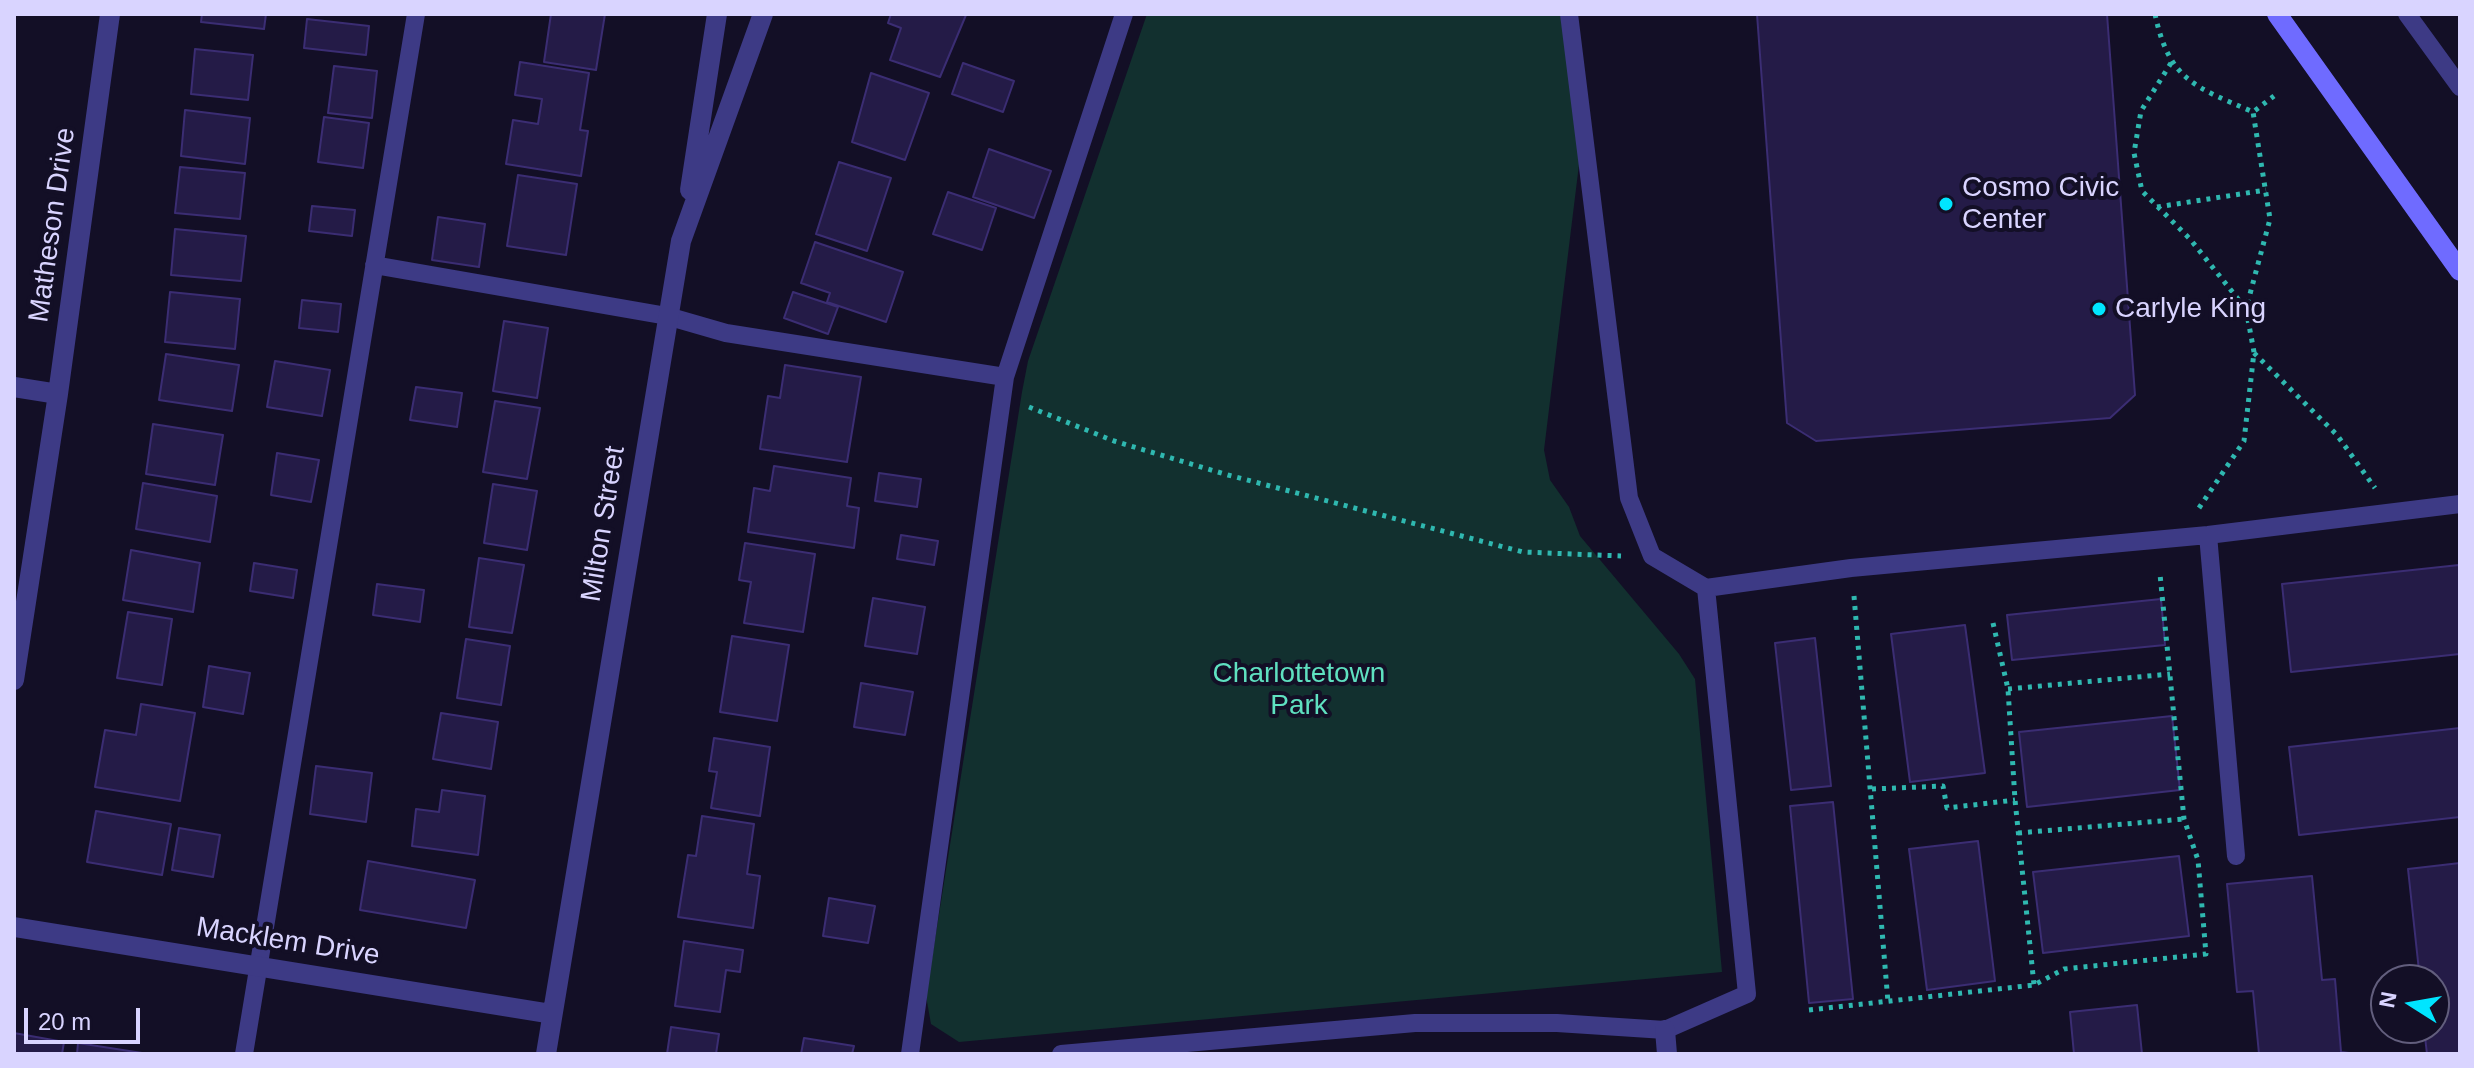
<!DOCTYPE html>
<style>
body{margin:0}
#map{position:relative;width:2474px;height:1068px;overflow:hidden;background:#130f26;font-family:Arial,sans-serif}
canvas{display:block}
.frame{position:absolute;inset:0;border:16px solid #d9d4ff;pointer-events:none}
.north{position:absolute;left:2370px;top:964px;width:80px;height:80px;box-sizing:border-box;background:#130f26;border:2px solid #625e7d;border-radius:50%;rotate:281deg;font-size:22px;font-weight:700;line-height:32px;text-align:center;color:#d9d4ff}
.north::after{content:'';display:block;margin:auto;width:28px;height:36px;background:#00e5ff;clip-path:polygon(50% 0,100% 100%,50% 72%,0 100%)}
.scale{position:absolute;left:24px;top:1008px;width:116px;height:36px;box-sizing:border-box;border:4px solid #d9d4ff;border-top:0;padding-left:10px;font-size:24px;line-height:28px;white-space:nowrap;color:#d9d4ff;-webkit-text-stroke:6px #130f26;paint-order:stroke}
</style>
<div id="map">
<canvas width="2474" height="1068"></canvas>
<div class="frame"></div>
<div class="north">N</div>
<div class="scale">20 m</div>
</div>
<script>
const g = document.querySelector('canvas').getContext('2d');
g.lineJoin = 'round';
function fill(path, color) { g.fillStyle = color; g.fill(path, 'evenodd'); }
function trace(path, color, width, dash) { g.strokeStyle = color; g.lineWidth = width; g.lineCap = dash ? 'butt' : 'round'; g.setLineDash(dash || []); g.stroke(path); }
function write(font, color, halo, rows, align = 'center') {
  g.font = font + ' Arial,sans-serif'; g.lineWidth = 8; g.setLineDash([]); g.textBaseline = 'middle'; g.strokeStyle = halo; g.fillStyle = color; for (const [text, x, y, turn = 0] of rows) {
    g.save(); g.translate(x, y); g.rotate((+turn || 0) * Math.PI / 180); g.textAlign = isNaN(turn) ? turn : align; if (halo) g.strokeText(text, 0, 0); g.fillText(text, 0, 0); g.restore();
  }
}
const green = new Path2D(`
 M1147,14H1566L1582,140L1544,450L1550,480L1569,507L1580,536L1679,654L1695,679L1722,972L959,1042L931,1024L926,996L1022,392L1028,361Z`);
const building = new Path2D(`
 M202,14H266L264,29L201,22Z
 M551,14H605L596,70L544,62Z
 M891,14L966,15L940,77L890,60L901,28L888,23Z
 M1757,14H2107L2135,395L2110,418L1816,441L1787,423Z
 M307,19L369,26L366,55L304,48Z
 M195,49L253,55L248,100L191,94Z
 M520,62L589,73L580,130L588,131L581,176L506,164L513,120L538,124L542,99L515,95Z
 M963,63L1014,81L1003,112L952,94Z
 M334,66L377,71L372,118L328,113Z
 M871,73L929,93L905,160L852,142Z
 M185,110L250,118L245,164L181,156Z
 M324,117L369,123L363,168L318,162Z
 M989,149L1051,171L1034,218L973,197Z
 M839,162L891,178L867,251L816,234Z
 M180,167L245,173L240,219L175,213Z
 M518,175L577,184L566,255L507,246Z
 M948,192L996,208L982,250L933,234Z
 M312,206L355,210L352,236L309,231Z
 M438,217L485,224L479,267L432,260Z
 M175,229L246,236L241,281L171,275Z
 M815,242L903,272L886,322L827,302L830,293L801,283Z
 M170,292L240,299L235,349L165,342Z
 M793,292L838,307L828,334L784,318Z
 M302,300L341,304L338,332L299,328Z
 M504,321L548,328L537,398L493,391Z
 M166,354L239,365L232,411L159,400Z
 M275,361L330,370L322,416L267,407Z
 M785,365L861,377L847,462L760,449L768,396L780,398Z
 M416,387L462,393L457,427L410,420Z
 M495,401L540,408L527,479L483,472Z
 M153,424L223,435L215,485L146,474Z
 M277,453L319,460L311,502L271,495Z
 M774,466L851,478L847,506L859,508L854,548L748,532L754,488L770,491Z
 M879,473L921,479L917,507L875,501Z
 M143,483L217,496L210,542L136,529Z
 M493,484L537,491L527,550L484,543Z
 M901,535L938,541L934,565L897,559Z
 M745,543L815,554L803,632L744,623L751,582L739,580Z
 M131,550L200,563L193,612L123,600Z
 M479,558L524,565L512,633L469,627Z
 M254,563L297,570L293,598L250,591Z
 M2459,565L2460,654L2291,672L2282,584Z
 M377,584L424,590L420,622L373,615Z
 M873,598L925,607L917,654L865,646Z
 M2161,599L2165,645L2012,660L2007,615Z
 M128,612L172,619L162,685L117,678Z
 M1965,625L1985,773L1910,782L1891,634Z
 M732,636L789,645L777,721L720,712Z
 M1815,638L1831,786L1791,790L1775,643Z
 M466,639L510,646L501,705L457,698Z
 M209,666L250,673L243,714L203,707Z
 M861,683L913,692L905,735L854,727Z
 M141,704L195,713L180,801L95,787L105,730L136,735Z
 M441,713L498,722L491,769L433,759Z
 M2172,716L2180,790L2027,807L2019,732Z
 M2460,728V817L2299,835L2289,747Z
 M714,738L770,747L760,816L711,808L717,772L709,771Z
 M316,766L372,773L366,822L310,814Z
 M442,790L485,796L478,855L412,846L416,809L439,812Z
 M1833,802L1853,999L1809,1003L1790,806Z
 M96,811L171,824L162,875L87,862Z
 M702,816L754,824L747,874L760,876L753,928L678,917L688,855L696,856Z
 M179,828L220,835L213,877L172,870Z
 M1978,841L1995,981L1927,990L1909,849Z
 M2179,856L2189,936L2043,953L2033,872Z
 M368,861L475,880L466,928L360,910Z
 M2460,863V1054H2427L2424,1028H2434V980H2420L2408,869Z
 M2312,876L2322,980L2335,979L2341,1052L2357,1054H2259L2253,991L2237,992L2227,884Z
 M829,898L875,906L868,943L823,936Z
 M684,941L743,950L740,972L726,970L720,1012L675,1006Z
 M2137,1005L2142,1054H2074L2070,1012Z
 M671,1027L719,1034L716,1054H667Z
 M14,1033L64,1042L62,1054H14Z
 M804,1038L854,1046L852,1054H801Z
 M78,1043L142,1053V1054H77Z`);
const path = new Path2D(`
 M2155,14C2169,81 2196,87 2253,112L2274,96
 M2171,63L2141,111L2134,153L2142,191L2190,239L2246,309
 M2157,207L2266,190
 M2254,353L2337,435L2375,488
 M1029,407L1114,441L1228,475L1523,552L1621,556
 M2199,508L2244,441L2254,352L2246,309L2270,219L2253,112
 M1854,596L1888,1002
 M1993,623L2008,689L2015,800L2034,985
 M2008,689L2170,674
 M1872,789L1943,786L1947,808L2015,800
 M2018,833L2184,819
 M1809,1010L2034,985L2064,969L2206,954L2198,860L2184,819L2160,574`);
const lane = new Path2D(`
 M1569,14L1629,498L1652,556L1706,588
 M2407,14L2460,87
 M374,265L667,316L726,333L1005,377
 M2208,535L2236,856
 M244,1054L416,14
 M910,1054L1005,377L1124,14
 M1061,1054L1415,1023H1557L1665,1030L1747,994L1706,588L1851,568L2208,535L2460,504`);
const street = new Path2D(`
 M690,190L717,14
 M14,387L58,394
 M14,680L58,394L110,14
 M14,927L552,1014
 M1665,1030L1667,1054
 M546,1054L681,241L763,14`);
const secondary = new Path2D(`
 M2277,14L2460,271`);
const markers = [
 [1946,204,8,"#00e5ff"],
 [2099,309,8,"#00e5ff"]
];
const poiNames = [
 ["Cosmo Civic",1962,188],
 ["Center",1962,220],
 ["Carlyle King",2115,309]
];
const streetNames = [
 ["Matheson Drive",53,225,-82],
 ["Milton Street",604,524,-81],
 ["Macklem Drive",288,942,9]
];
const parkNames = [
 ["Charlottetown",1299,674],
 ["Park",1299,706]
];
fill(green, '#12302f');
fill(building, '#241b47');
trace(building, '#3b2d73', 2);
trace(path, '#2fb8b0', 5, [4, 6]);
trace(lane, '#3d3a85', 18);
trace(street, '#3d3a85', 20);
trace(secondary, '#6f6bff', 20);
for (const [x, y, r, color] of markers) { const dot = new Path2D(); dot.arc(x, y, r, 0, 2 * Math.PI); g.fillStyle = color; g.fill(dot); trace(dot, '#130f26', 3); }
write('28px', '#d9d4ff', '#130f26', poiNames, 'left');
write('28px', '#d9d4ff', '#130f26', streetNames);
write('28px', '#5fe0c0', '#130f26', parkNames);
</script>
